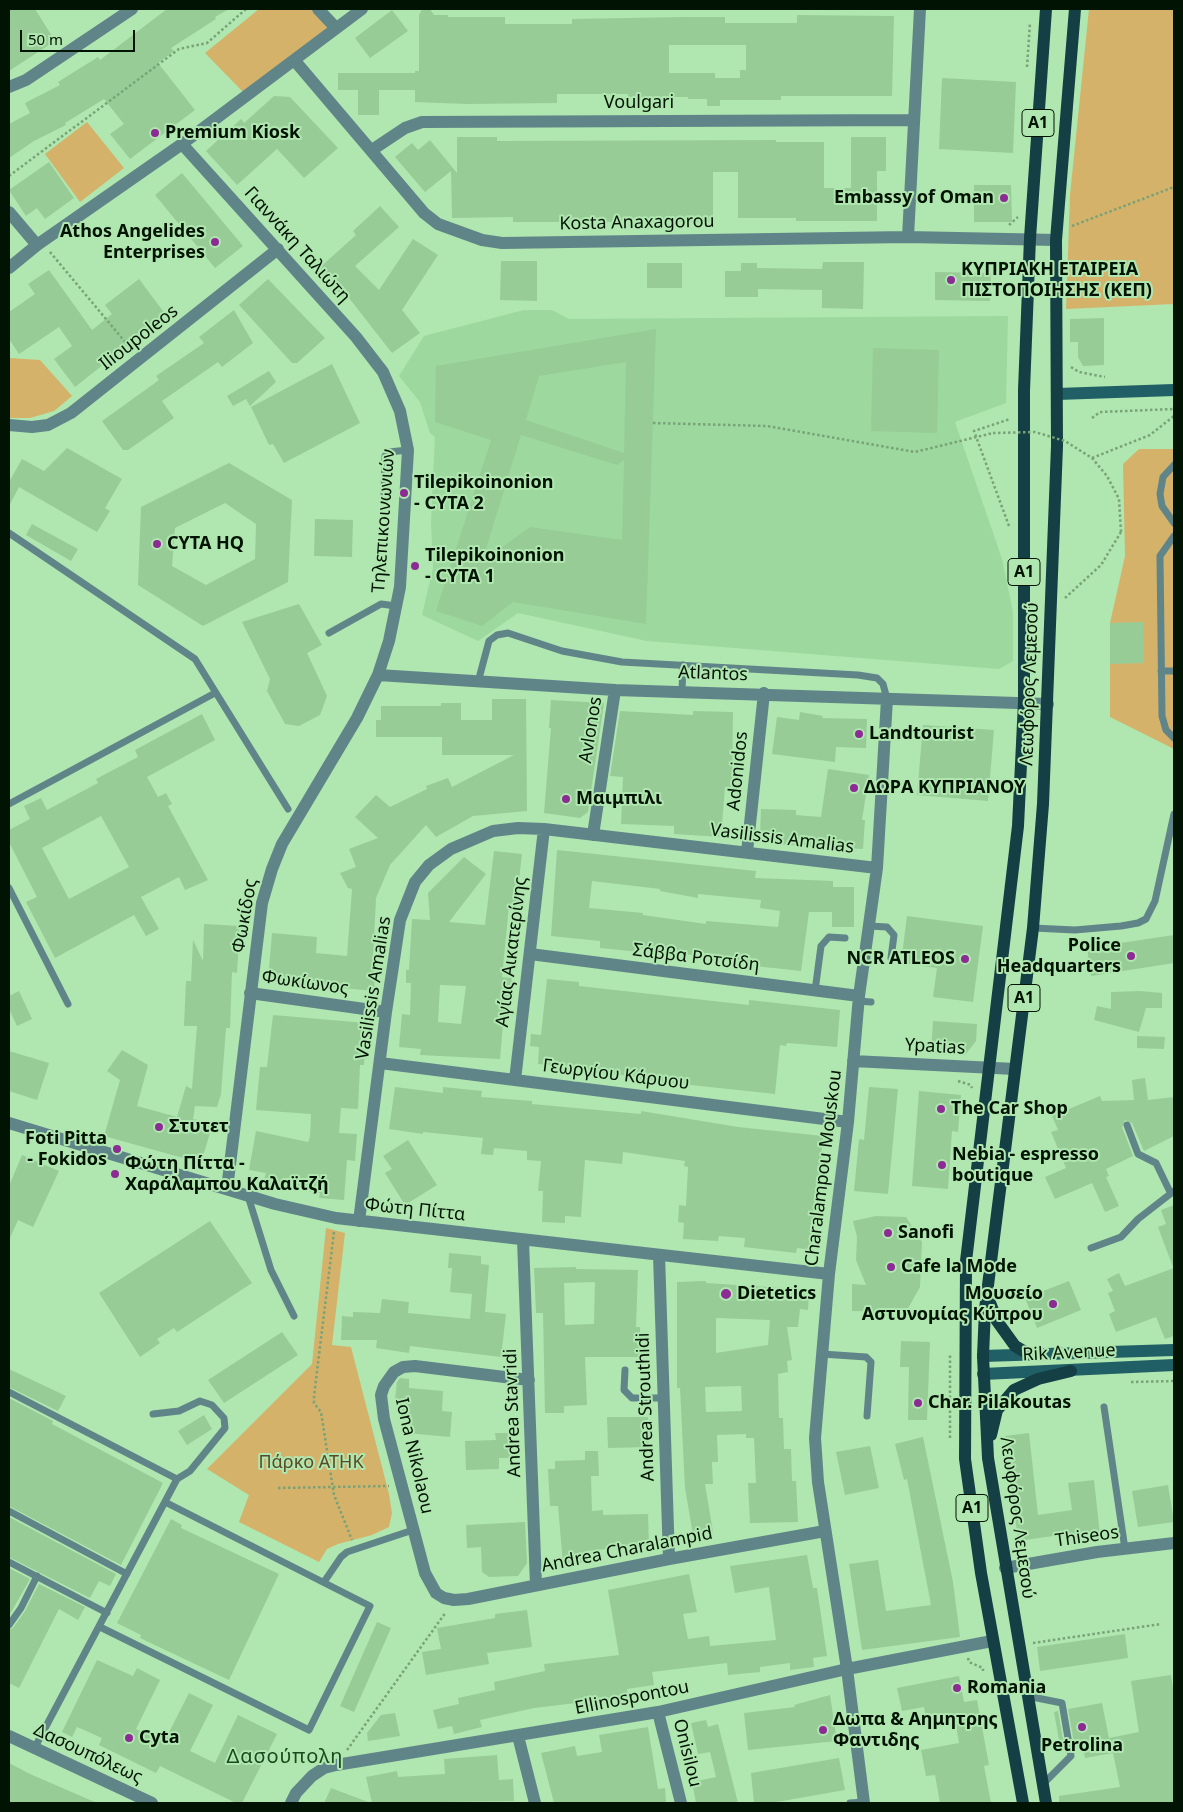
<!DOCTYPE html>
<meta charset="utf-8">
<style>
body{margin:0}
#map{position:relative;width:1183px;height:1812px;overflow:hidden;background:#b0e6af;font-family:"Noto Sans",sans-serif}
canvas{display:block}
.frame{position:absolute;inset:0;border:10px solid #011302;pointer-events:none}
.scale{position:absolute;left:20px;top:30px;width:115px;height:22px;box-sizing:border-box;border:2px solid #011302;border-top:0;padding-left:6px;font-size:15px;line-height:18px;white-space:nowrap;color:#011302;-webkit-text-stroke:4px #b0e6af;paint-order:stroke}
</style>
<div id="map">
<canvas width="1183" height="1812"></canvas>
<div class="frame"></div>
<div class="scale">50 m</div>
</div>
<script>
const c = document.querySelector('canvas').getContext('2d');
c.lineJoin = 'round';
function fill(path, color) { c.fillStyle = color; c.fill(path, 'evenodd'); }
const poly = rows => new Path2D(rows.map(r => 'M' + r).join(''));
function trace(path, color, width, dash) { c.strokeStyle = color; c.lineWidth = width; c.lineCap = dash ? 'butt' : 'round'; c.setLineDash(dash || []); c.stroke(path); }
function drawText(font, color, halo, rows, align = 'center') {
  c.font = font + ' "Noto Sans",sans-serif'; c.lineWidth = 4; c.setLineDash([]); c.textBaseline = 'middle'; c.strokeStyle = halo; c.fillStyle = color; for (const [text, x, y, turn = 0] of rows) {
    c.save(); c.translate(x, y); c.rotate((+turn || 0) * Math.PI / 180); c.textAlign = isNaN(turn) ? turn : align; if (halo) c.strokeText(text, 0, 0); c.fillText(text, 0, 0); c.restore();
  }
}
const built = poly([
 [524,310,552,310,569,319,1008,316,1006,403,955,422,1002,559,1013,612,1013,661,999,669,647,641,518,613,478,641,422,615,433,568,431,522,435,437,430,433,420,402,399,376,424,336]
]);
const green = poly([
 [259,9,312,9,329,27,244,93,205,53],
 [1089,9,1174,9,1174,304,1066,309,1070,195],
 [87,122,124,168,80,202,45,154],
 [10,358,40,360,72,396,54,411,30,418,9,418],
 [1139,449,1174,449,1174,749,1110,717,1110,623,1125,556,1123,464],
 [326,1228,345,1233,332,1345,351,1347,389,1494,392,1513,389,1527,372,1535,338,1544,327,1549,319,1562,239,1522,249,1495,207,1469,312,1364]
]);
const building = poly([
 [9,9,35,9,55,41,9,71],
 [167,9,229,9,215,17,216,19,171,48,174,51,158,63,195,110,130,159,110,134,124,124,104,99,65,123,66,125,34,141,9,158,9,124,30,113,25,103,60,85,58,82,98,57,100,60],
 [422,9,430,9,434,15,448,15,448,17,505,17,505,24,572,24,572,19,683,17,725,17,725,23,797,23,797,15,894,16,892,96,781,96,781,100,720,100,720,106,707,106,707,99,688,99,688,97,628,97,628,94,557,94,557,103,467,104,415,102,415,90,379,90,379,115,358,115,358,90,338,90,338,73,415,73,415,71,419,71,419,15],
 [669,45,746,45,746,70,740,70,740,78,715,78,715,73,669,73],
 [392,10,408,31,370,58,355,38],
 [942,78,1016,82,1013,153,939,149],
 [274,96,290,97,338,148,304,178,277,149,237,185,206,151,241,119,244,123],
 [457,137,497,137,497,141,776,140,776,142,824,142,824,188,851,188,851,137,886,137,886,171,877,171,877,221,796,221,796,218,738,218,738,172,713,172,713,222,513,222,513,217,452,218,451,171,425,192,395,157,412,143,418,150,430,140,457,173],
 [49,162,74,198,45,219,37,208,26,216,9,190],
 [182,173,243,246,215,268,155,195],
 [974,185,1011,185,1012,222,974,222],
 [380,206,399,227,355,266,379,290,413,239,438,255,402,310,420,333,392,353,349,298,346,300,317,270,356,235,353,231],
 [501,261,537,261,537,301,500,300],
 [823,262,864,262,863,309,822,308,822,290,758,289,758,297,725,297,725,271,741,271,741,263,757,263,757,268,822,269],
 [647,263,682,263,682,288,647,288],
 [49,270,92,330,112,314,105,305,139,279,166,315,75,387,54,359,72,346,59,327,19,354,9,339,9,312,35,294,28,284],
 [935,272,991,273,990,301,935,300],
 [268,279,325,338,297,363,292,363,239,305],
 [234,310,253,343,222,367,218,362,162,401,174,418,128,450,123,450,102,421,159,380,156,376,204,343,199,337],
 [1104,318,1104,365,1083,366,1078,357,1078,342,1070,342,1070,319],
 [656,329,646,624,513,602,482,626,436,611,491,440,435,422,436,366],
 [626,362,624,453,526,420,539,376],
 [521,435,617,465,624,460,622,540,530,527,482,562],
 [873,348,939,350,937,433,871,431],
 [332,364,360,423,284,463,273,444,269,445,251,407],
 [269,371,276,382,250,406,246,399,233,406,227,396],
 [67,448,122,479,105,508,110,511,97,532,19,487,9,506,9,482,22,459,44,471],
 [229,463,292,500,288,582,203,626,138,585,141,507],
 [225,503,256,524,255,559,206,585,172,566,175,528],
 [315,519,353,520,352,557,314,556],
 [32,524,78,549,71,561,26,535],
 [299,604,322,645,307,653,327,696,320,715,299,726,285,724,267,691,270,679,242,622],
 [1143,622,1144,663,1110,664,1110,623],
 [492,699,526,699,527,811,473,816,436,837,426,825,390,865,376,898,373,958,376,959,374,991,268,981,272,933,317,937,316,953,347,956,352,889,348,888,340,873,356,867,349,849,378,838,355,817,376,795,390,807,427,789,426,786,448,778,452,787,514,755,442,755,442,737,376,737,376,720,381,720,381,706,441,706,441,703,461,703,461,720,492,720],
 [551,700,604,703,588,812,580,818,544,813,551,728,549,728],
 [620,711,693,715,693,711,733,712,732,787,725,787,721,837,674,834,674,826,621,824,623,777,610,776],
 [800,712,823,716,822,718,867,719,866,748,836,747,835,762,772,754,777,717,799,720],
 [202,714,215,740,147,777,158,797,166,793,172,804,168,806,208,880,185,890,179,877,141,897,159,929,146,936,134,915,55,958,26,902,37,897,9,842,9,830,30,819,24,806,41,798,47,810,98,783,96,779,138,757,135,750],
 [101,816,129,867,69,899,42,848],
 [923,725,994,730,988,801,917,795],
 [828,769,869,775,862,820,865,820,863,849,773,844,773,836,760,835,761,809,796,810,796,815,821,817],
 [557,850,756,871,755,878,833,881,833,887,854,887,854,927,832,927,832,912,809,912,801,971,755,966,756,962,715,959,716,954,693,952,692,955,640,948,640,952,600,948,600,941,551,936],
 [592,881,660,889,660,891,698,898,698,894,761,900,760,908,780,911,778,927,706,921,706,924,643,915,643,913,589,908],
 [494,851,522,854,516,907,509,906,502,977,512,978,507,1013,504,1013,500,1059,420,1055,421,1049,399,1047,402,1014,410,1015,411,983,406,983,406,970,409,970,412,919,430,920,428,893,464,857,486,874,449,922,485,925],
 [440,985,466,986,461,1024,438,1022],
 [907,916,983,926,973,1002,933,997,937,968,901,963],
 [204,924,240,926,237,973,232,972,230,1028,226,1028,221,1094,217,1107,195,1106,193,1119,213,1123,201,1163,104,1136,120,1080,107,1071,122,1050,148,1065,137,1106,177,1117,186,1086,192,1089,197,1026,184,1026,186,981,191,981,193,940,203,961],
 [1174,935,1174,963,1091,976,1087,948],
 [547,979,579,982,579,986,749,1005,749,1000,840,1010,837,1047,787,1043,786,1046,780,1045,775,1094,635,1079,635,1076,586,1072,586,1068,538,1064,539,1047,530,1046,531,1034,541,1035],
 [19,991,32,1019,17,1026,9,1009,9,996],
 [1140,991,1162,993,1162,1008,1146,1008,1139,1032,1094,1020,1097,1006,1111,1009,1111,992],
 [273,1015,366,1023,364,1065,360,1065,358,1109,341,1108,339,1133,357,1134,355,1161,347,1160,344,1200,319,1198,320,1193,290,1188,291,1184,264,1179,266,1173,249,1170,256,1131,308,1142,310,1137,311,1114,256,1110,260,1067,267,1067],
 [933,1021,977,1024,976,1041,965,1055,931,1053],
 [1137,1036,1165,1037,1164,1049,1137,1048],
 [9,1051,49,1063,37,1100,9,1091],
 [1145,1078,1148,1100,1174,1097,1174,1136,1144,1151,1132,1123,1125,1120,1122,1127,1133,1156,1106,1169,1109,1176,1106,1177,1119,1206,1105,1212,1092,1183,1055,1199,1045,1177,1066,1168,1051,1132,1058,1130,1052,1116,1100,1096,1102,1101,1134,1100,1132,1080],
 [395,1087,443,1093,443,1087,482,1091,481,1097,532,1101,532,1104,641,1114,641,1111,738,1127,823,1136,812,1250,797,1248,796,1253,744,1247,745,1238,719,1236,718,1241,683,1239,684,1223,678,1222,679,1205,686,1206,688,1167,684,1166,685,1161,623,1152,622,1164,585,1160,581,1217,565,1216,565,1223,542,1222,543,1191,538,1191,541,1161,527,1160,527,1151,494,1148,493,1155,481,1154,483,1138,423,1132,423,1134,389,1129],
 [869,1087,898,1089,888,1194,854,1191,859,1139,864,1140],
 [919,1091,961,1095,958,1132,952,1131,948,1189,912,1186],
 [408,1140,437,1185,405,1205,385,1173,392,1169,383,1156],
 [22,1155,59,1171,33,1227,18,1220,9,1240,9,1186],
 [1174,1205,1174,1267,1173,1267,1158,1227,1166,1224,1161,1210],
 [876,1216,906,1217,922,1242,920,1287,906,1312,852,1311,852,1284,866,1285,856,1260,857,1237,853,1221],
 [210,1221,252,1283,177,1332,174,1328,157,1339,160,1343,140,1357,99,1293],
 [449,1253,481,1256,481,1264,489,1265,485,1312,506,1314,501,1357,410,1346,409,1353,376,1348,377,1340,341,1340,342,1316,353,1317,353,1312,380,1313,382,1299,409,1302,408,1313,470,1319,472,1294,450,1292,452,1268,448,1268],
 [576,1267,576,1269,638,1270,636,1327,640,1327,640,1357,585,1357,587,1405,564,1406,564,1413,545,1413,543,1313,536,1313,534,1268],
 [595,1282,594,1324,565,1325,564,1283],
 [1174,1268,1174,1336,1165,1339,1156,1317,1116,1332,1109,1314,1115,1311,1108,1293,1113,1291,1107,1279,1119,1273,1125,1286],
 [706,1281,706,1283,799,1289,799,1294,809,1295,808,1310,800,1309,798,1327,787,1327,792,1360,787,1361,788,1372,778,1374,779,1418,783,1418,784,1449,791,1449,792,1481,796,1481,798,1522,750,1523,748,1483,756,1483,754,1438,746,1438,746,1434,717,1435,718,1462,712,1462,713,1484,705,1484,713,1532,693,1535,685,1488,680,1388,677,1388,677,1282],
 [716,1318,770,1320,768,1345,716,1353],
 [741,1386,742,1411,706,1412,705,1387],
 [1069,1281,1081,1310,1037,1328,1025,1298],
 [282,1332,298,1355,224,1403,208,1380],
 [901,1341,930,1342,927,1420,908,1420,909,1367,900,1367],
 [9,1369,66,1396,58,1411,9,1387],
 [400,1378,409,1379,409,1388,443,1391,442,1411,452,1412,450,1437,406,1433,408,1418,401,1417,403,1401,395,1400,397,1382],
 [9,1398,53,1421,52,1424,163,1483,121,1565,9,1506],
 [204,1415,212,1429,187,1445,178,1431],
 [607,1417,648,1417,649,1447,608,1448],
 [495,1433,511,1433,512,1458,499,1458,499,1469,466,1470,465,1441,496,1440],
 [1029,1433,1038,1515,1072,1510,1068,1483,1094,1480,1100,1535,1075,1538,1074,1533,1018,1541,1005,1436],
 [923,1437,953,1582,960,1637,862,1650,849,1564,878,1560,886,1611,931,1605,907,1479,904,1480,895,1444],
 [870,1446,879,1488,845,1495,836,1452],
 [585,1451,598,1451,599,1476,591,1476,592,1511,603,1510,603,1515,648,1514,649,1546,606,1546,606,1549,586,1551,587,1562,563,1564,558,1506,550,1506,548,1469,555,1469,555,1461,585,1460],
 [1168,1485,1174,1522,1138,1527,1132,1491],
 [9,1517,116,1574,110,1586,99,1581,90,1598,9,1557],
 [171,1519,182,1525,181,1528,279,1574,229,1680,140,1638,141,1635,117,1623],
 [525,1522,527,1563,518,1576,489,1577,482,1572,481,1547,467,1548,466,1525],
 [807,1555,813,1588,817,1588,827,1656,813,1658,814,1667,790,1670,790,1663,760,1667,760,1672,728,1675,727,1663,652,1672,654,1685,627,1689,628,1697,534,1708,480,1720,482,1727,454,1734,452,1726,438,1729,433,1710,459,1704,458,1698,495,1690,494,1682,545,1671,544,1664,619,1655,608,1590,689,1574,697,1612,683,1614,688,1639,709,1636,710,1646,776,1640,769,1587,735,1593,730,1566],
 [9,1568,30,1579,9,1616],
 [39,1584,85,1607,78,1620,59,1609,19,1688,9,1683,9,1630,13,1628,25,1611],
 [527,1610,532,1647,487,1653,489,1664,426,1675,422,1652,441,1649,437,1628,495,1618,495,1614],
 [377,1622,391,1628,354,1712,340,1706],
 [1125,1634,1128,1658,1040,1671,1037,1647],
 [97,1660,133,1676,137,1668,160,1680,136,1729,164,1742,189,1693,213,1705,190,1751,215,1763,238,1715,277,1734,242,1803,236,1803,160,1766,156,1773,99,1745,102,1738,77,1727,72,1737,62,1732],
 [1171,1675,1174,1695,1174,1803,1059,1803,1059,1796,1120,1787,1113,1753,1085,1758,1081,1742,1074,1743,1068,1709,1102,1703,1109,1738,1139,1732,1131,1681],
 [959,1676,964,1702,977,1700,989,1765,984,1766,991,1803,940,1803,935,1775,926,1776,921,1750,959,1743,954,1714,926,1719,924,1707,902,1711,897,1688],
 [830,1695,837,1741,748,1750,744,1713,795,1707,794,1705],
 [1058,1711,1064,1745,1060,1746,1054,1712],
 [395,1713,400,1736,368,1741,367,1733,381,1715],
 [706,1720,708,1727,718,1724,738,1803,696,1803,692,1782,716,1777,710,1752,698,1754,691,1723],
 [648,1727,658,1789,665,1788,666,1803,554,1803,541,1753,575,1746,577,1756,602,1752,599,1735],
 [497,1755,499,1780,513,1779,514,1801,372,1803,366,1777,397,1771,398,1777,445,1774,444,1759],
 [839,1758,845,1790,771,1803,754,1803,751,1773],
 [9,1763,30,1774,97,1803,9,1803],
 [331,1788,368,1802,368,1803,324,1803]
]);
const path = poly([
 [1027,67,1030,23],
 [9,176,179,49,207,43,246,9],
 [1009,225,1018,217],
 [1072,226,1174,187],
 [50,252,131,349],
 [1071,367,1079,372,1105,377],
 [1092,418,1100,412,1174,409],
 [653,423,767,426,915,452,993,433],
 [1092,458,1150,435,1174,416],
 [1009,526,974,431,1010,419],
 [1065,598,1101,565,1121,532],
 [958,1081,971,1085,972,1088],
 [334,1232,314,1396,314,1403,321,1412,334,1495,352,1540],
 [1131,1382,1174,1381],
 [950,1438,950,1353],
 [278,1488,389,1486],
 [1033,1643,1161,1624],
 [968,1658,969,1662,983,1668,983,1671],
 [347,1750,446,1612]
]);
const service = poly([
 [1174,465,1163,477,1160,494,1162,506,1174,523],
 [384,494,385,456,389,452,408,450],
 [9,533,195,659,288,809],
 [1174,536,1160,556,1162,716,1166,730,1174,738],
 [329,633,381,604,396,606],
 [1161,671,1174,671],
 [478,682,489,641,497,635,508,633,562,651,622,662,858,675,877,678,883,684,887,699],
 [682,691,683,665],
 [9,804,215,693],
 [9,888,68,1004],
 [869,926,887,927,894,935,891,958],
 [1033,928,1075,930,1121,926,1138,923,1146,919,1155,901,1174,814],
 [815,991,821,946,829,937,845,938],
 [858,1001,871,1002],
 [1127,1125,1138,1154,1156,1163,1170,1192],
 [248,1196,271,1270,294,1316],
 [1091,1248,1121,1237,1138,1219,1174,1191],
 [822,1354,866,1357,871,1362,867,1416],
 [625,1370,624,1390,632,1398,664,1398],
 [9,1392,177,1479,34,1749],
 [1104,1407,1125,1549],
 [153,1414,179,1411,200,1401,212,1405,224,1418,225,1428,190,1471,177,1479],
 [9,1511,127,1574],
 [9,1562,107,1613],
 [324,1582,341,1557,347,1552,413,1530],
 [9,1625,21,1608,37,1576],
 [100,1627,309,1730,370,1606,165,1502],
 [1027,1696,1062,1703,1071,1756,1042,1785],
 [850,1803,864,1802]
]);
const minor = poly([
 [318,9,336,28],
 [295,61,424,213,438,224,482,240,502,243,908,237,1056,240],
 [9,87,26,80,132,9],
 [182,144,356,337,383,372,400,411,408,450,400,587,389,641,378,675,357,718,282,844,272,869,262,903,227,1189],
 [372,150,405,128,422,122,914,120],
 [9,212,37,245],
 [908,237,920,9],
 [9,425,32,427,48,425,71,413,278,249],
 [378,675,615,690,1048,704],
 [593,835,615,690],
 [747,852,764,693],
 [530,954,859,996],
 [250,993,386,1012],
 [853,1061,1015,1069],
 [380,1063,848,1122],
 [515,1080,544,829],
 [9,1123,275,1204,336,1218,829,1274],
 [359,1221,386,1012,400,920,415,882,429,865,451,849,493,831,518,828,544,829,877,868],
 [523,1240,536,1585],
 [659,1255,669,1559],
 [529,1380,415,1366,403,1367,394,1372,384,1386,381,1395,384,1419,425,1573,436,1593,444,1598,454,1600,468,1599,669,1559,825,1531],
 [1005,1568,1097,1552,1174,1543],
 [658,1712,681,1803],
 [9,1736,152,1803],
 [518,1736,535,1803],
 [291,1803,296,1793,312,1776,324,1768,336,1765,658,1712,847,1669,992,1641],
 [864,1803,847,1669,818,1482,815,1438,829,1274,848,1122,859,996,877,868,887,699]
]);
const tertiary = poly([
 [9,268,37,245,182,144,362,9]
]);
const secondary = poly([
 [1057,394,1174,390],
 [983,1356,1174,1350],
 [983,1374,1174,1365]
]);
const primary = poly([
 [989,1300,997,1321,1015,1346,1025,1352,1040,1355],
 [991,1435,997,1410,1014,1390,1038,1379,1071,1371],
 [1023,1803,981,1573,965,1459,966,1261,1018,826,1024,702,1024,390,1030,238,1046,9],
 [1046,1803,988,1458,983,1356,985,1309,1033,928,1043,804,1057,446,1056,240,1075,9]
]);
const pathBridge = poly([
 [993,433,1035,432,1065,441,1092,458,1107,476,1119,499,1121,532]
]);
const markers = [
 [155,133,5,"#8c2b94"],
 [1004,198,5,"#8c2b94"],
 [215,242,5,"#8c2b94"],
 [951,280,5,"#8c2b94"],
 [404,493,5,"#8c2b94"],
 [157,544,5,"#8c2b94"],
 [415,566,5,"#8c2b94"],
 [859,734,5,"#8c2b94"],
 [854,788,5,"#8c2b94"],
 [566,799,5,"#8c2b94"],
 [1131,956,5,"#8c2b94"],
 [965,959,5,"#8c2b94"],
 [941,1109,5,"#8c2b94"],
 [159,1127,5,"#8c2b94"],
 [117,1149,5,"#8c2b94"],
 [942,1165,5,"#8c2b94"],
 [115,1174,5,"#8c2b94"],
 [888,1233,5,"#8c2b94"],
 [891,1267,5,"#8c2b94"],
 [726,1294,6,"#8c2b94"],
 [1053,1304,5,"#8c2b94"],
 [918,1403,5,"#8c2b94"],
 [957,1688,5,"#8c2b94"],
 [1082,1727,5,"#8c2b94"],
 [823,1730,5,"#8c2b94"],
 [129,1738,5,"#8c2b94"]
];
const shields = [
 [1038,123,32],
 [1024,572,32],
 [1024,998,32],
 [972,1508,32]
];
const shieldNames = [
 ["A1",1038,123],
 ["A1",1024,572],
 ["A1",1024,998],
 ["A1",972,1508]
];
const streetNames = [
 ["Voulgari",639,103],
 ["Kosta Anaxagorou",637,223,-1],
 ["Γιαννάκη Ταλιώτη",297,245,48],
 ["Ilioupoleos",139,338,-38],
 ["Τηλεπικοινωνιών",384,521,-86],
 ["Atlantos",713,674,2],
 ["Λεωφόρος Λεμεσού",1030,684,-88],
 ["Avlonos",591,730,-81],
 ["Adonidos",738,771,-84],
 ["Vasilissis Amalias",782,839,7],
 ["Φωκίδος",245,916,-80],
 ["Αγίας Αικατερίνης",512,952,-83],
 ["Σάββα Ροτσίδη",696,958,7],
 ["Φωκίωνος",305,983,8],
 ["Vasilissis Amalias",374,988,-81],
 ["Ypatias",935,1047,3],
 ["Γεωργίου Κάρυου",616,1075,7],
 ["Charalampou Mouskou",824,1168,-83],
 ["Φώτη Πίττα",415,1210,6],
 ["Rik Avenue",1069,1353,-3],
 ["Andrea Strouthidi",646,1407,-92],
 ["Andrea Stavridi",513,1413,-92],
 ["Iona Nikolaou",414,1456,77],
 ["Λεωφόρος Λεμεσού",1017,1518,82],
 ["Thiseos",1087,1537,-8],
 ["Andrea Charalampid",627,1550,-11],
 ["Ellinospontou",632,1698,-11],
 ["Onisilou",687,1753,76],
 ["Δασουπόλεως",88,1754,25]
];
const poiNames = [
 ["Premium Kiosk",165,133],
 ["Embassy of Oman",994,198,"right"],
 ["Athos Angelides",205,232,"right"],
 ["Enterprises",205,253,"right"],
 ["ΚΥΠΡΙΑΚΗ ΕΤΑΙΡΕΙΑ",961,270],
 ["ΠΙΣΤΟΠΟΙΗΣΗΣ (ΚΕΠ)",961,291],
 ["Tilepikoinonion",414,483],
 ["- CYTA 2",414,504],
 ["CYTA HQ",167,544],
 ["Tilepikoinonion",425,556],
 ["- CYTA 1",425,577],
 ["Landtourist",869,734],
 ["ΔΩΡΑ ΚΥΠΡΙΑΝΟΥ",864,788],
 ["Μαιμπιλι",576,799],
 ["Police",1121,946,"right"],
 ["Headquarters",1121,967,"right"],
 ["NCR ATLEOS",955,959,"right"],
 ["The Car Shop",951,1109],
 ["Στυτετ",169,1127],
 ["Foti Pitta",107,1139,"right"],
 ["- Fokidos",107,1160,"right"],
 ["Nebia - espresso",952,1155],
 ["boutique",952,1176],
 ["Φώτη Πίττα -",125,1164],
 ["Χαράλαμπου Καλαϊτζή",125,1185],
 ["Sanofi",898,1233],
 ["Cafe la Mode",901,1267],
 ["Dietetics",737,1294],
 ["Μουσείο",1043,1294,"right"],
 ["Αστυνομίας Κύπρου",1043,1315,"right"],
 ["Char. Pilakoutas",928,1403],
 ["Romania",967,1688],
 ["Δωπα & Αημητρης",833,1720],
 ["Φαντιδης",833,1741],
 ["Cyta",139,1738],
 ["Petrolina",1082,1746,"center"]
];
const parkNames = [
 ["Πάρκο ΑΤΗΚ",311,1463]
];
const quarterNames = [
 ["Δασούπολη",285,1757]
];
fill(built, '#9dd89e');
fill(green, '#d5b26a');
fill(building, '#97cc97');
trace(path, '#78a277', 2.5, [2.5, 2.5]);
trace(service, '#608589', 7);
trace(minor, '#608589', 12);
trace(tertiary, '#608589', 12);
trace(secondary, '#205f65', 12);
trace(primary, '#143f44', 12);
trace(pathBridge, '#78a277', 2.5, [2.5, 2.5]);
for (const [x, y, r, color] of markers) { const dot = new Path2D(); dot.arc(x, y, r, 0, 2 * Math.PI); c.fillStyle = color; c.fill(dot); trace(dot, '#b0e6af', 2); }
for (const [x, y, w] of shields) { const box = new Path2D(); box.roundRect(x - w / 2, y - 13.5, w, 27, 4); c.fillStyle = '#b0e6af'; c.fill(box); trace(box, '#011302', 1); }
drawText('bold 16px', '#011302', null, shieldNames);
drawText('18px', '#011302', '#b0e6af', streetNames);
drawText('bold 18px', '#011302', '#b0e6af', poiNames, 'left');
drawText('18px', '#5b4925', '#b0e6af', parkNames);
c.letterSpacing = '1px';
drawText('20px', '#184a1b', '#b0e6af', quarterNames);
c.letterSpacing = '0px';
</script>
